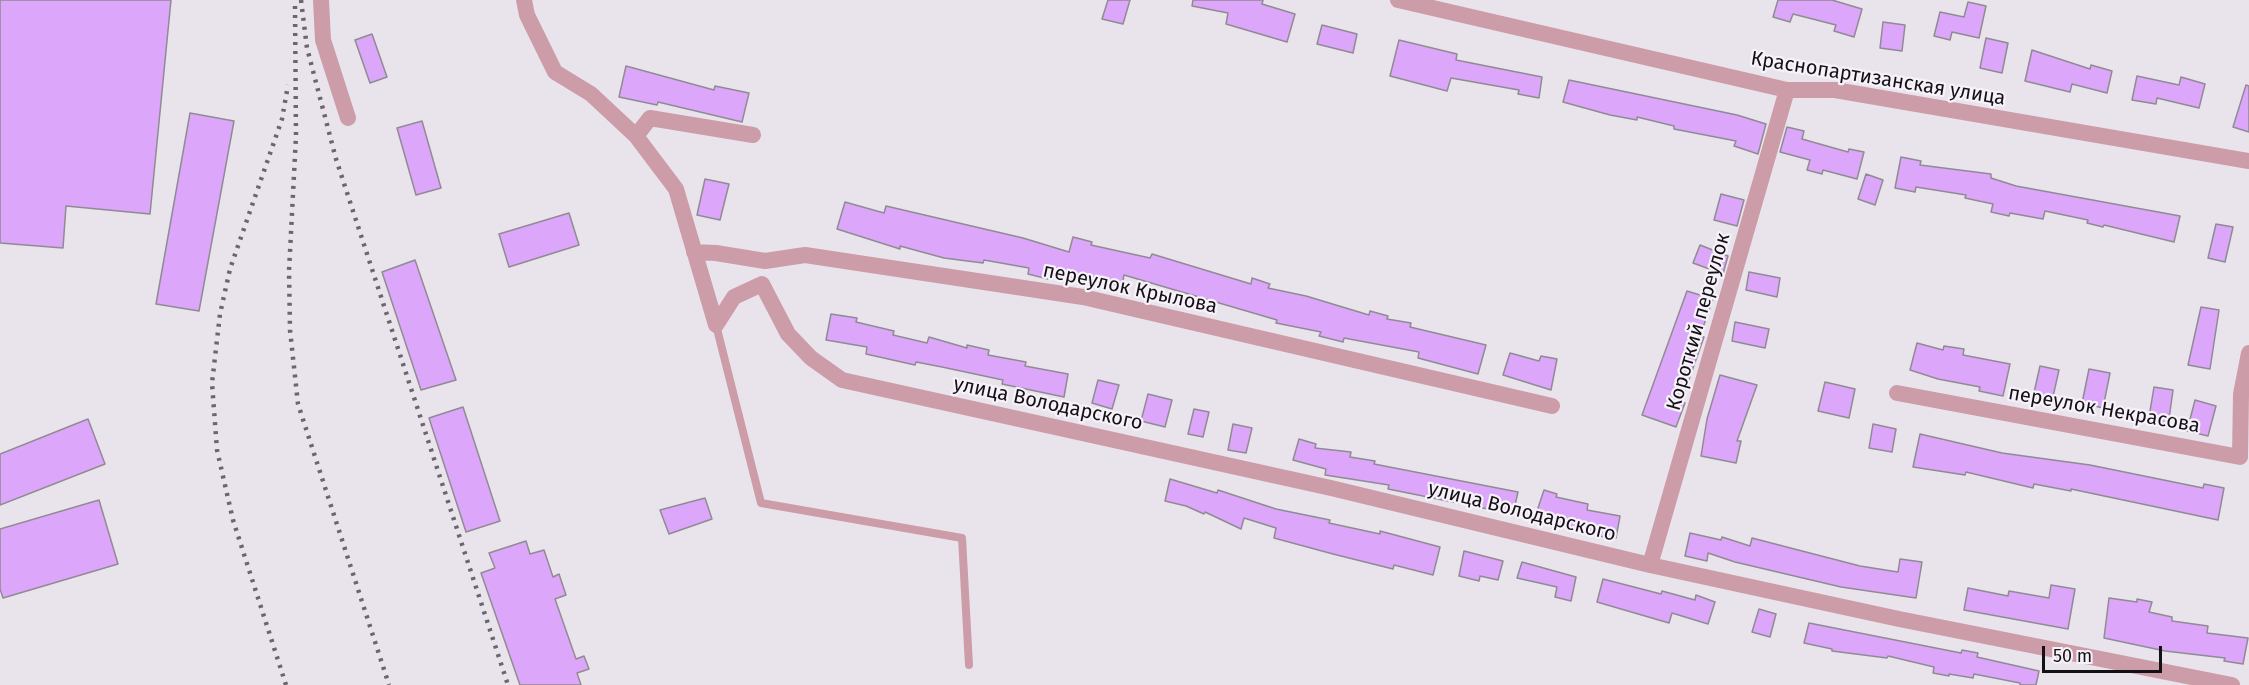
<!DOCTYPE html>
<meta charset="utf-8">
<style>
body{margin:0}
#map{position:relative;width:2249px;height:685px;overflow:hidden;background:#e9e4ec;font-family:"Fira Sans",sans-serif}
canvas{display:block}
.scale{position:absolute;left:2042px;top:646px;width:120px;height:27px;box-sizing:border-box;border:3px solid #131114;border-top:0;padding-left:8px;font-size:18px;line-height:21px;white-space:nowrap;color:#131114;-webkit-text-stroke:4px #f7f1fa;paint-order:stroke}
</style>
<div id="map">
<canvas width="2249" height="685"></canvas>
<div class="scale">50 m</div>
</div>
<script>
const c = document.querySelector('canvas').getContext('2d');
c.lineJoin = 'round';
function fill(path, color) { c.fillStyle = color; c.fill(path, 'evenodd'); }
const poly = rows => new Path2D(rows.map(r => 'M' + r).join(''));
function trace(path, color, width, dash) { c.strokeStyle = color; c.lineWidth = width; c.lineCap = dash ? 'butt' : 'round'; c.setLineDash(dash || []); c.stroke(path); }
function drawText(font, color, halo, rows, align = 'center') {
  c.font = font + ' "Fira Sans",sans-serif'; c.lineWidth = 4.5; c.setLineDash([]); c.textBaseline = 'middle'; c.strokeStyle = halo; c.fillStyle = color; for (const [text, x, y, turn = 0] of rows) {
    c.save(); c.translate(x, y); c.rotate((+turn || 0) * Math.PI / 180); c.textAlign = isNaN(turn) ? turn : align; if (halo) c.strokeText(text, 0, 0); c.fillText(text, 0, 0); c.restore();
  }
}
const building = poly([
 [0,0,171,0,150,214,66,206,63,248,0,243,0,0],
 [1108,0,1130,0,1123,24,1102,19,1108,0],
 [1193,0,1263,0,1262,4,1295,14,1287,42,1226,24,1228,13,1192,6,1193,0],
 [1778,0,1832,0,1862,9,1854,37,1834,31,1836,25,1793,14,1790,22,1773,17,1778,0],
 [1968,2,1986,6,1979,38,1952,32,1950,40,1934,36,1940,12,1964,17,1968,2],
 [1883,22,1905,25,1902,51,1880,48,1883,22],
 [1322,25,1357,34,1353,53,1317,44,1322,25],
 [372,34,387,77,370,83,355,40,372,34],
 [1986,38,2008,43,2002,73,1980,68,1986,38],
 [1399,40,1457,54,1456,60,1542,77,1539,98,1518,94,1519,90,1451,78,1447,91,1390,76,1399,40],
 [2032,50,2090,69,2091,65,2112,71,2107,93,2072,84,2070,92,2025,81,2032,50],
 [626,66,714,90,715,86,749,93,742,122,658,102,657,105,619,97,626,66],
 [2137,76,2179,85,2181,77,2205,84,2199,108,2157,98,2156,104,2132,100,2137,76],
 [1569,80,1737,115,1766,124,1758,154,1734,146,1736,141,1674,129,1674,126,1637,117,1637,120,1610,115,1563,102,1569,80],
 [2246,85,2249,86,2249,132,2233,127,2246,85],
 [190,113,234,121,199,311,156,304,190,113],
 [422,121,441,188,416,195,397,128,422,121],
 [1787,127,1804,131,1802,139,1848,152,1849,149,1864,152,1857,179,1823,170,1822,174,1807,170,1810,160,1780,152,1787,127],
 [1901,157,1921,161,1920,165,1991,174,1991,178,2016,186,2180,216,2174,242,2104,225,2103,227,2087,223,2088,220,2045,211,2043,219,2010,213,2009,216,1991,212,1993,204,1965,198,1966,195,1916,187,1915,192,1895,188,1901,157],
 [1866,174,1883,180,1875,205,1858,199,1866,174],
 [705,179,729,184,720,220,697,215,705,179],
 [1721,194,1744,200,1737,226,1714,220,1721,194],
 [845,202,884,213,886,206,1023,238,1069,252,1073,237,1092,242,1091,245,1150,258,1152,254,1251,284,1252,278,1270,284,1268,288,1306,296,1369,315,1370,311,1388,316,1387,319,1411,323,1410,327,1486,345,1478,374,1418,358,1419,352,1344,338,1343,342,1319,336,1321,332,1276,323,1277,320,1124,275,1122,286,1083,278,1082,281,1050,273,1048,279,1028,274,1029,268,984,260,983,263,944,258,900,246,900,249,837,229,845,202],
 [569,213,579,245,509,267,499,234,569,213],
 [2216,224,2233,227,2225,262,2208,258,2216,224],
 [1700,245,1728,256,1723,274,1693,263,1700,245],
 [415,260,456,380,421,390,382,272,415,260],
 [1749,272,1780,278,1777,297,1746,290,1749,272],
 [1687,291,1713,299,1700,336,1704,337,1681,402,1685,403,1676,427,1642,415,1687,291],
 [2201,307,2219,310,2210,369,2188,365,2201,307],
 [831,314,857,318,856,322,894,331,893,335,927,343,929,337,967,348,967,345,989,350,988,355,1026,362,1025,366,1068,374,1064,397,1002,384,1003,380,942,367,916,362,915,365,866,354,867,347,826,340,831,314],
 [1735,322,1769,329,1765,348,1732,341,1735,322],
 [1917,343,1943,350,1944,346,1964,349,1963,355,2010,364,2003,396,1979,391,1980,387,1938,379,1910,370,1917,343],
 [1510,353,1539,361,1541,356,1557,359,1551,390,1503,375,1510,353],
 [2040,366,2059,370,2052,401,2033,397,2040,366],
 [2089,369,2110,373,2103,408,2082,403,2089,369],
 [1720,375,1757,385,1737,441,1741,441,1736,463,1701,456,1707,419,1720,375],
 [1098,380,1119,385,1112,409,1092,403,1098,380],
 [1825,382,1855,389,1849,418,1818,411,1825,382],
 [2154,387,2173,390,2168,426,2148,423,2154,387],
 [1148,394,1172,400,1165,427,1141,421,1148,394],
 [2195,400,2216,406,2208,436,2187,431,2195,400],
 [463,407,500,521,466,532,429,418,463,407],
 [1194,409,1209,412,1203,437,1188,434,1194,409],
 [88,419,105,464,0,505,0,454,88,419],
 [1233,424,1252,428,1246,453,1228,450,1233,424],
 [1873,424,1896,429,1892,452,1869,448,1873,424],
 [1920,434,2002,453,2090,465,2203,488,2204,484,2224,488,2218,520,2071,489,2071,491,2034,484,2033,488,1966,472,1965,475,1913,467,1920,434],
 [1299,439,1316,444,1315,448,1351,452,1350,457,1375,461,1374,464,1518,492,1513,514,1388,489,1389,485,1325,475,1326,469,1293,460,1299,439],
 [1170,479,1217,493,1218,490,1276,509,1330,520,1329,523,1380,534,1380,531,1440,547,1433,575,1394,565,1393,569,1333,554,1274,538,1276,528,1244,518,1241,529,1205,512,1204,514,1186,506,1165,501,1170,479],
 [1544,490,1557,494,1556,497,1588,504,1587,510,1620,516,1616,538,1597,536,1536,514,1544,490],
 [705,498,712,519,669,534,660,510,705,498],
 [99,500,118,564,3,598,0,589,0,529,99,500],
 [1690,533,1721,540,1722,537,1750,546,1752,538,1860,566,1898,572,1900,559,1922,562,1916,598,1841,587,1735,562,1708,553,1707,561,1685,556,1690,533],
 [526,541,530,554,544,550,553,577,559,574,566,595,555,599,576,659,584,656,589,669,577,673,581,685,520,685,481,573,495,568,489,553,526,541],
 [1464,551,1503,561,1498,580,1480,576,1479,581,1459,576,1464,551],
 [1522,562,1576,577,1571,601,1555,597,1557,587,1517,578,1522,562],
 [1603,579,1661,594,1662,591,1695,600,1696,595,1715,602,1708,624,1672,613,1669,623,1597,602,1603,579],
 [2051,585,2075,589,2068,629,1964,610,1968,588,2008,596,2009,591,2049,598,2051,585],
 [2109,598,2137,602,2137,599,2152,602,2149,612,2172,617,2172,621,2208,626,2207,633,2248,638,2243,664,2224,661,2225,658,2165,651,2104,638,2109,598],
 [1759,609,1776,614,1770,637,1752,632,1759,609],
 [1809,623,1961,653,1962,650,1978,653,1977,657,2039,671,2036,685,2020,685,2020,683,1974,674,1973,678,1949,674,1949,676,1933,673,1934,667,1888,656,1887,658,1832,651,1832,649,1804,643,1809,623]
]);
const service = poly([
 [716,325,761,503,962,538,969,665]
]);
const minor = poly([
 [321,0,323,40,348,118],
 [524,0,527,15,555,72,591,94,636,136,676,189,716,325,734,297,762,284,788,334,811,358,842,380,1331,488,1650,565,1899,619,2232,685],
 [1398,0,1787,90,1835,90,2249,161],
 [636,136,650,118,753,135],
 [694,252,716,253,765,261,805,255,1083,297,1552,406],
 [1897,393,2240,457,2241,394,2249,353],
 [1650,565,1787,90]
]);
const rail = poly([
 [301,0,307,48,336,159,508,685],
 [295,6,296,136,289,271,290,330,298,404,389,685],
 [286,685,233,520,217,450,212,383,220,314,230,269,282,119,288,85]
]);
const streetNames = [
 ["Краснопартизанская улица",1878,79,9],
 ["переулок Крылова",1130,289,12],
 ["Короткий переулок",1699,322,-74],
 ["улица Володарского",1048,404,12],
 ["переулок Некрасова",2104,410,10],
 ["улица Володарского",1522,512,14]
];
fill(building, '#dca6fa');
trace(building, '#908b93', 1.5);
trace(service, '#cc9da8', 8);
trace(minor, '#cc9da8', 16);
trace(rail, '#6a666b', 4.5, [3, 6]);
drawText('20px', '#131114', '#f7f1fa', streetNames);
</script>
